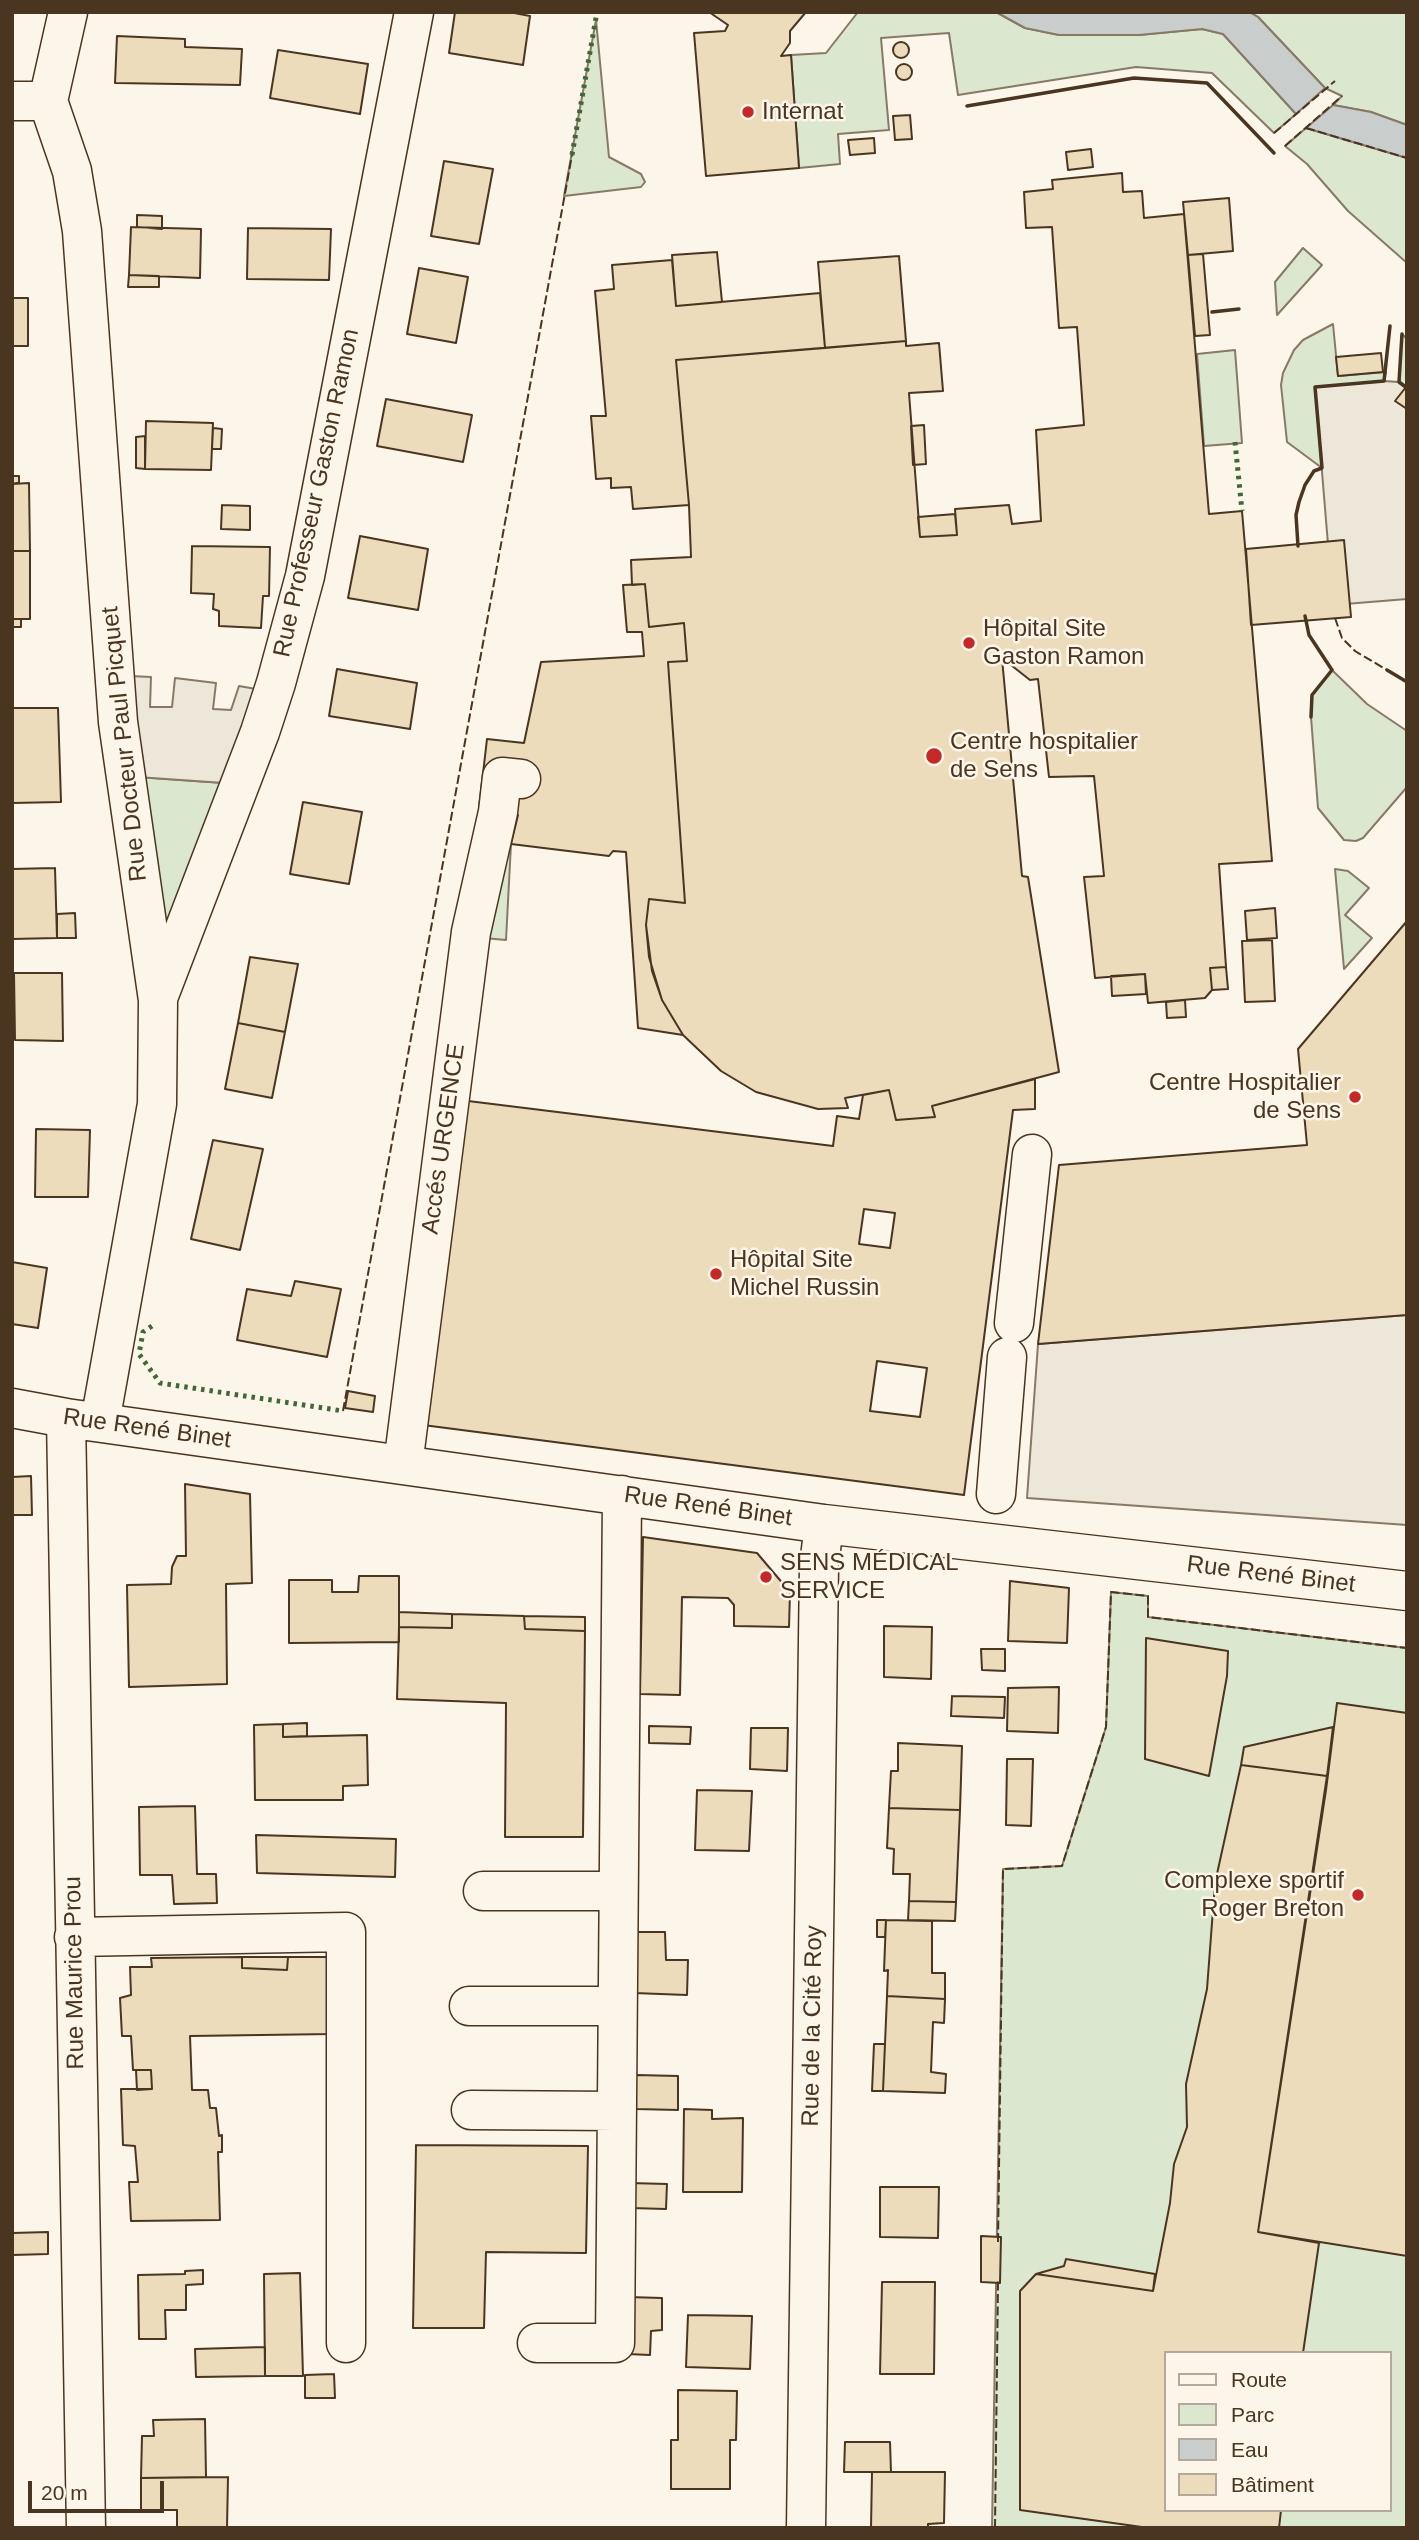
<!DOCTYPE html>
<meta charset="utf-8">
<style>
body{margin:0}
#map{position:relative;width:1419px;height:2540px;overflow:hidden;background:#fbf6e9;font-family:Arial,sans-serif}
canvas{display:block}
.frame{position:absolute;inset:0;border:14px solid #4a3520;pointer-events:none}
.legend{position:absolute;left:1164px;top:2351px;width:228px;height:161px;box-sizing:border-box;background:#fbf6e9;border:2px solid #b4a999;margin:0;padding:9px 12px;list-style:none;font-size:21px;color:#4a3520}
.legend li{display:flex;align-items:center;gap:14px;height:35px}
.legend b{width:35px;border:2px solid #b4a999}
.scale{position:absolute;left:28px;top:2481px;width:136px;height:32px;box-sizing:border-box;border:4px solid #4a3520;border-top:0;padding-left:9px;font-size:21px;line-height:24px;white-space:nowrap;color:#4a3520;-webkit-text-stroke:5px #fbf6e9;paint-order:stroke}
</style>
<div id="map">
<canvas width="1419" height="2540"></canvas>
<div class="frame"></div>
<ul class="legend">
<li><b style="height:9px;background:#fbf6e9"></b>Route</li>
<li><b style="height:19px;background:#dce7d0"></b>Parc</li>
<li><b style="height:19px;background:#c9cecd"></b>Eau</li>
<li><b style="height:19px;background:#ecdcbc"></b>Bâtiment</li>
</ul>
<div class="scale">20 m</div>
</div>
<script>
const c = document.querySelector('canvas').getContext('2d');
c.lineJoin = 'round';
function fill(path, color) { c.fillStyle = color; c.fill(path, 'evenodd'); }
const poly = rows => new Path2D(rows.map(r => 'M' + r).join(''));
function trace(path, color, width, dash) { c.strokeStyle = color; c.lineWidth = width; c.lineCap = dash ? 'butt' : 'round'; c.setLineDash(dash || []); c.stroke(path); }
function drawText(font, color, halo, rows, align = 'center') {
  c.font = font + ' Arial,sans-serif'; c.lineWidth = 5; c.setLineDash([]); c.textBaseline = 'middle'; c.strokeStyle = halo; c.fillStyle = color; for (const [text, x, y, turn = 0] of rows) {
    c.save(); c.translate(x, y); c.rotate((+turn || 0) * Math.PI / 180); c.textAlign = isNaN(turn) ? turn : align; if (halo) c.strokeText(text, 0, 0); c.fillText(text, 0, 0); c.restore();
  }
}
const green = poly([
 [858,12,996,12,1025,28,1059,35,1139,35,1202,29,1223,34,1296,114,1274,133,1212,73,1136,67,958,95,949,33,881,38,889,130,838,134,840,164,799,168,791,55,826,53,858,12],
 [1249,12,1407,12,1407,125,1371,112,1333,105,1342,96,1325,88,1258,17,1249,12],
 [596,20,609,157,641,174,645,182,641,187,564,196,596,20],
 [1306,128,1407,158,1407,263,1348,211,1307,164,1285,146,1306,128],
 [1303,248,1322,265,1277,315,1275,282,1303,248],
 [1333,324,1338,376,1386,372,1384,381,1315,387,1322,468,1287,442,1281,385,1283,373,1294,350,1303,340,1333,324],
 [1402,334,1407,339,1407,388,1399,382,1402,334],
 [1235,350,1242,443,1204,446,1197,354,1235,350],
 [1332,670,1367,704,1407,731,1407,787,1363,838,1356,841,1344,840,1318,808,1311,717,1312,695,1332,670],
 [137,777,224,783,165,932,137,777],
 [511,844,506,940,484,938,511,844],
 [1335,869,1348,871,1369,888,1345,915,1372,938,1344,969,1335,869],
 [1111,1592,1148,1596,1148,1617,1407,1648,1407,2528,992,2528,1003,1869,1062,1866,1106,1727,1111,1592],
 [1165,2353,1389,2353,1389,2510,1165,2510,1165,2353]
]);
const parking = poly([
 [1384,381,1399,382,1407,388,1407,599,1333,605,1315,387,1384,381],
 [130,676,151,677,150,707,172,707,175,678,216,683,213,709,231,710,239,686,256,689,224,783,137,777,130,676],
 [1407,1315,1407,1525,1027,1498,1038,1344,1407,1315]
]);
const water = poly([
 [996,12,1249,12,1258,17,1325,88,1296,114,1223,34,1202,29,1139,35,1059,35,1025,28,996,12],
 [1333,105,1371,112,1407,125,1407,158,1306,128,1333,105]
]);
const building = poly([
 [455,12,509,12,530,16,523,65,449,53,455,12],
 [709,12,806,12,790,31,790,43,781,56,791,55,799,168,706,176,694,33,725,31,728,25,709,12],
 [117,36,185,39,185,47,242,49,240,85,115,83,117,36],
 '893 50a8 8 0 1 1 16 0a8 8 0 1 1-16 0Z',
 [278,50,368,64,360,114,270,98,278,50],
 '896 72a8 8 0 1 1 16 0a8 8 0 1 1-16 0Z',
 [910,115,912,139,895,140,893,116,910,115],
 [874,138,875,153,850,155,848,140,874,138],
 [1091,149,1093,167,1068,170,1066,152,1091,149],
 [444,161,493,169,479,244,431,236,444,161],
 [1122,173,1123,192,1142,191,1144,218,1184,214,1209,514,1242,511,1272,861,1219,864,1226,967,1210,968,1212,990,1205,998,1148,1003,1145,974,1095,978,1084,877,1104,876,1094,776,1049,777,1038,679,1030,680,1002,658,1022,876,1028,877,1059,1072,932,1106,935,1117,896,1120,889,1090,845,1098,848,1108,818,1109,756,1092,721,1071,683,1035,662,1000,649,957,646,925,649,899,685,903,668,662,687,661,684,623,649,627,645,584,632,585,631,560,691,557,689,505,676,360,906,341,906,346,939,343,943,391,909,393,920,537,957,535,955,509,1009,505,1012,524,1041,521,1036,430,1084,425,1077,327,1059,328,1052,227,1026,228,1024,192,1053,189,1052,180,1122,173],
 [1229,198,1233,251,1188,255,1183,202,1229,198],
 [137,215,162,216,162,229,137,227,137,215],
 [131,227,201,229,200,278,129,275,131,227],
 [248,228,331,229,329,280,247,279,248,228],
 [717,252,722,302,676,306,672,255,717,252],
 [1203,254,1210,335,1195,336,1188,255,1203,254],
 [899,256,906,341,825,348,818,262,899,256],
 [672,260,676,306,820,293,825,348,676,360,689,505,633,509,631,487,611,488,611,478,596,479,591,416,606,416,595,291,614,289,612,265,672,260],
 [419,268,468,277,456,343,407,334,419,268],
 [129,275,159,276,159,287,128,287,129,275],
 [12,298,28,298,28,346,12,346,12,298],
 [1381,353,1383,372,1338,376,1336,357,1381,353],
 [1406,387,1407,388,1407,409,1395,401,1406,387],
 [386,399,472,415,463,462,377,446,386,399],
 [146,421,213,423,211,470,145,469,146,421],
 [924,425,926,464,913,465,911,426,924,425],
 [213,428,222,429,221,449,212,449,213,428],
 [145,436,145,469,136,468,136,437,145,436],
 [12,476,19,476,19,483,12,484,12,476],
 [29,483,30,551,12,551,12,484,29,483],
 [222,505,250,506,250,530,221,529,222,505],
 [955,514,957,535,920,537,918,517,955,514],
 [360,536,428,549,418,610,348,598,360,536],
 [1344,540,1351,617,1251,625,1246,549,1344,540],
 [192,546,270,547,269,596,263,596,261,628,219,626,219,611,213,609,214,594,191,593,192,546],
 [12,551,30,551,30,619,12,619,12,551],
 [645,584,649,627,684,623,687,661,668,662,685,903,649,899,646,925,652,971,662,1000,683,1035,638,1028,626,852,613,851,609,856,511,844,518,815,479,808,487,739,524,743,541,662,644,656,642,632,627,632,623,585,645,584],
 [12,619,21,619,21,627,12,627,12,619],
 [337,669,417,683,410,729,329,716,337,669],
 [12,708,58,708,61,802,12,803,12,708],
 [303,802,362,812,349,884,290,874,303,802],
 [55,868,57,938,12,939,12,869,55,868],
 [1275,908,1277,938,1247,940,1245,911,1275,908],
 [75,913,76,938,57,938,57,914,75,913],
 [1407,921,1407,1315,1038,1344,1059,1165,1307,1145,1298,1049,1407,921],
 [1272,940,1275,1001,1245,1002,1242,941,1272,940],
 [250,957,298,964,285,1032,238,1023,250,957],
 [1226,967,1228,989,1212,990,1210,968,1226,967],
 [14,973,62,973,63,1041,15,1040,14,973],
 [1145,974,1146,994,1112,996,1111,976,1145,974],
 [1185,1000,1186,1017,1167,1018,1166,1002,1185,1000],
 [238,1023,285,1032,272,1098,225,1089,238,1023],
 [1035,1079,1035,1109,1013,1110,964,1495,423,1425,460,1100,833,1146,837,1116,859,1119,863,1095,889,1090,896,1120,935,1117,932,1106,1035,1079],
 [36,1129,90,1130,88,1197,35,1197,36,1129],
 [213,1140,263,1149,240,1250,191,1239,213,1140],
 [864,1209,895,1213,890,1248,859,1244,864,1209],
 [12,1262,47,1268,38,1328,12,1324,12,1262],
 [295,1281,341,1289,327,1357,237,1340,247,1289,291,1296,295,1281],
 [877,1361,927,1368,920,1417,870,1411,877,1361],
 [348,1391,375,1396,373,1412,345,1408,348,1391],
 [31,1476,32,1515,12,1515,12,1477,31,1476],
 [185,1484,250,1494,252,1583,226,1584,227,1684,129,1687,127,1585,171,1584,172,1567,177,1556,186,1556,185,1484],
 [643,1537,757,1553,790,1592,789,1627,734,1626,734,1605,728,1598,682,1597,680,1695,640,1694,643,1537],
 [359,1576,399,1576,399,1642,289,1643,289,1580,332,1580,332,1592,358,1592,359,1576],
 [1010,1581,1069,1588,1067,1643,1008,1641,1010,1581],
 [399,1612,452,1614,452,1628,399,1627,399,1612],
 [452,1614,524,1616,525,1629,585,1631,583,1837,505,1837,506,1703,397,1699,399,1627,452,1628,452,1614],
 [524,1616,585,1617,585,1631,525,1629,524,1616],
 [884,1626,932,1627,931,1679,884,1677,884,1626],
 [1146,1638,1228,1651,1227,1676,1209,1776,1145,1759,1146,1638],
 [981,1649,1005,1649,1005,1671,982,1670,981,1649],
 [1059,1687,1058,1733,1007,1731,1008,1688,1059,1687],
 [952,1696,1005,1697,1004,1718,951,1716,952,1696],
 [1337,1703,1407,1713,1407,2256,1258,2232,1326,1790,1337,1703],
 [307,1723,307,1736,283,1737,283,1724,307,1723],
 [283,1724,283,1737,367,1735,368,1785,343,1786,343,1800,255,1800,254,1725,283,1724],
 [649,1726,691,1727,690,1744,649,1743,649,1726],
 [1333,1727,1327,1776,1241,1765,1244,1747,1333,1727],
 [751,1728,788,1728,787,1771,750,1769,751,1728],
 [898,1743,962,1746,960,1810,889,1808,891,1771,898,1771,898,1743],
 [1007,1759,1033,1759,1031,1826,1006,1825,1007,1759],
 [1241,1765,1327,1776,1258,2232,1319,2243,1303,2353,1165,2353,1165,2510,1281,2510,1279,2528,1149,2528,1020,2510,1020,2291,1036,2274,1153,2291,1170,2203,1174,2164,1187,2127,1186,2084,1207,1989,1215,1883,1241,1765],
 [697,1790,752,1791,749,1851,695,1850,697,1790],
 [195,1806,197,1874,216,1874,217,1903,174,1904,172,1875,140,1875,139,1807,195,1806],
 [889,1808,960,1810,956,1902,909,1901,910,1874,893,1874,894,1849,887,1848,889,1808],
 [256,1835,396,1839,395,1877,257,1873,256,1835],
 [909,1901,956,1902,955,1921,908,1920,909,1901],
 [877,1920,886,1920,885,1937,877,1937,877,1920],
 [886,1920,932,1921,932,1973,945,1973,945,1999,887,1996,888,1970,884,1971,886,1920],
 [635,1932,665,1932,666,1960,688,1960,687,1995,634,1993,635,1932],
 [242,1957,288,1957,287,1970,242,1968,242,1957],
 [242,1957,242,1968,287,1970,288,1957,332,1957,332,2034,190,2036,192,2090,208,2090,210,2108,216,2108,219,2136,222,2135,222,2152,218,2152,220,2220,131,2221,129,2182,138,2182,135,2146,123,2145,121,2089,152,2089,151,2070,133,2070,131,2036,122,2036,120,1998,131,1995,130,1967,152,1967,151,1958,242,1957],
 [887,1996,945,1999,944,2023,933,2022,931,2072,946,2074,945,2093,883,2091,887,1996],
 [874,2044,885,2044,883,2091,872,2091,874,2044],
 [136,2070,151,2070,152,2089,137,2090,136,2070],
 [636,2075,678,2076,678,2110,636,2109,636,2075],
 [684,2109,712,2110,712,2119,743,2118,742,2192,683,2192,684,2109],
 [416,2145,588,2146,586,2253,486,2252,484,2328,413,2328,416,2145],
 [630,2183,667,2184,666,2209,630,2208,630,2183],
 [880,2187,939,2187,938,2238,880,2237,880,2187],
 [48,2232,48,2254,12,2255,12,2233,48,2232],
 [981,2236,1001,2237,1000,2283,981,2282,981,2236],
 [1066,2259,1155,2274,1153,2291,1036,2274,1064,2266,1066,2259],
 [203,2270,203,2284,186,2285,186,2310,165,2310,166,2339,139,2339,138,2275,185,2274,185,2271,203,2270],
 [300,2273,303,2376,265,2376,264,2274,300,2273],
 [882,2282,935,2282,934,2374,880,2374,882,2282],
 [628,2297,662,2298,662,2330,651,2331,650,2355,627,2354,628,2297],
 [688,2315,752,2316,750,2369,686,2367,688,2315],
 [265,2347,265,2376,196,2377,195,2349,265,2347],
 [334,2374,335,2398,305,2398,305,2375,334,2374],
 [678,2390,737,2391,736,2440,730,2440,730,2489,671,2489,671,2440,678,2440,678,2390],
 [205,2419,206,2477,141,2478,142,2436,154,2436,153,2420,205,2419],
 [845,2442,890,2442,891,2472,844,2472,845,2442],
 [872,2472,945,2472,944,2523,928,2524,928,2528,871,2528,872,2472],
 [228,2477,227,2528,177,2528,177,2510,141,2510,141,2478,228,2477]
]);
const minor = poly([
 [12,101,48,101,72,171,82,231,118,722,158,1000,157,1104,100,1422],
 [48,101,68,12],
 [158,998,260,732,276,683,305,576,414,12],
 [1014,1323,1032,1154],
 [12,1408,66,1418,824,1524,1407,1591],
 [66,1418,86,2528],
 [403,1465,471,932,498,812,502,777,521,779],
 [996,1494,1007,1357],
 [483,1891,618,1891],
 [74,1937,346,1932,346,2343],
 [469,2006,617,2006],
 [471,2110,616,2111],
 [537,2343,615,2343,622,1495],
 [806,2528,819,1566,824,1524]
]);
const hedge = poly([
 [572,155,597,12],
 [1235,442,1242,511],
 [152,1326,143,1332,139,1354,160,1383,343,1411]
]);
const fence = poly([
 [1306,128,1407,158],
 [1274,133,1335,81],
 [1285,146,1342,96],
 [1335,618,1342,638,1355,651,1387,670],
 [343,1411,572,155],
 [998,2242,1003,1869,1062,1866,1106,1727,1111,1592,1148,1596,1148,1617,1407,1648],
 [995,2528,998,2281]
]);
const wall = poly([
 [967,106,1134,78,1207,83,1274,153],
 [1212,312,1239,309],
 [1402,334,1399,382,1407,388],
 [1298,546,1296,515,1299,502,1305,485,1314,471,1322,468,1315,387,1384,381,1390,326],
 [1305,616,1309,635,1332,670,1312,695,1311,717],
 [1387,670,1407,682]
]);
const markers = [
 [748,112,7,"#c62828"],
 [969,643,7,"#c62828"],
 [934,756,9,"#c62828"],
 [1355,1097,7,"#c62828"],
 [716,1274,7,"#c62828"],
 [766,1577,7,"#c62828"],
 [1358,1895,7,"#c62828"]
];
const poiNames = [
 ["Internat",762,112],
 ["Hôpital Site",983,629],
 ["Gaston Ramon",983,657],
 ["Centre hospitalier",950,742],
 ["de Sens",950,770],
 ["Centre Hospitalier",1341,1083,"right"],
 ["de Sens",1341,1111,"right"],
 ["Hôpital Site",730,1260],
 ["Michel Russin",730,1288],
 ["SENS MÉDICAL",780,1563],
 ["SERVICE",780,1591],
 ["Complexe sportif",1344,1881,"right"],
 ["Roger Breton",1344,1909,"right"]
];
const streetNames = [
 ["Rue Professeur Gaston Ramon",317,493,-78],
 ["Rue Docteur Paul Picquet",125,744,-96],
 ["Accés URGENCE",444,1139,-82],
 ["Rue René Binet",147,1429,8],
 ["Rue René Binet",708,1507,8],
 ["Rue René Binet",1271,1575,7],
 ["Rue Maurice Prou",75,1973,-91],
 ["Rue de la Cité Roy",813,2026,-89]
];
fill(green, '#dce7d0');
trace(green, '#887966', 2);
fill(parking, '#ede7d9');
trace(parking, '#887966', 2);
fill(water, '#c9cecd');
trace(water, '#887966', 2);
fill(building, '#ecdcbc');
trace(building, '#4a3520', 2);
trace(minor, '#4a3520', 41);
trace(minor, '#fbf6e9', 38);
trace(hedge, '#436837', 5, [3.5, 5]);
trace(fence, '#4a3520', 2, [9, 3.5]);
trace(wall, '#4a3520', 3.5);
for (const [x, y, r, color] of markers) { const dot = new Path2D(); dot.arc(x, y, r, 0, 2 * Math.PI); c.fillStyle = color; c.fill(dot); trace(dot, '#fbf6e9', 2.5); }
drawText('24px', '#4a3520', '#fbf6e9', poiNames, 'left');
drawText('24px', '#4a3520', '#fbf6e9', streetNames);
</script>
